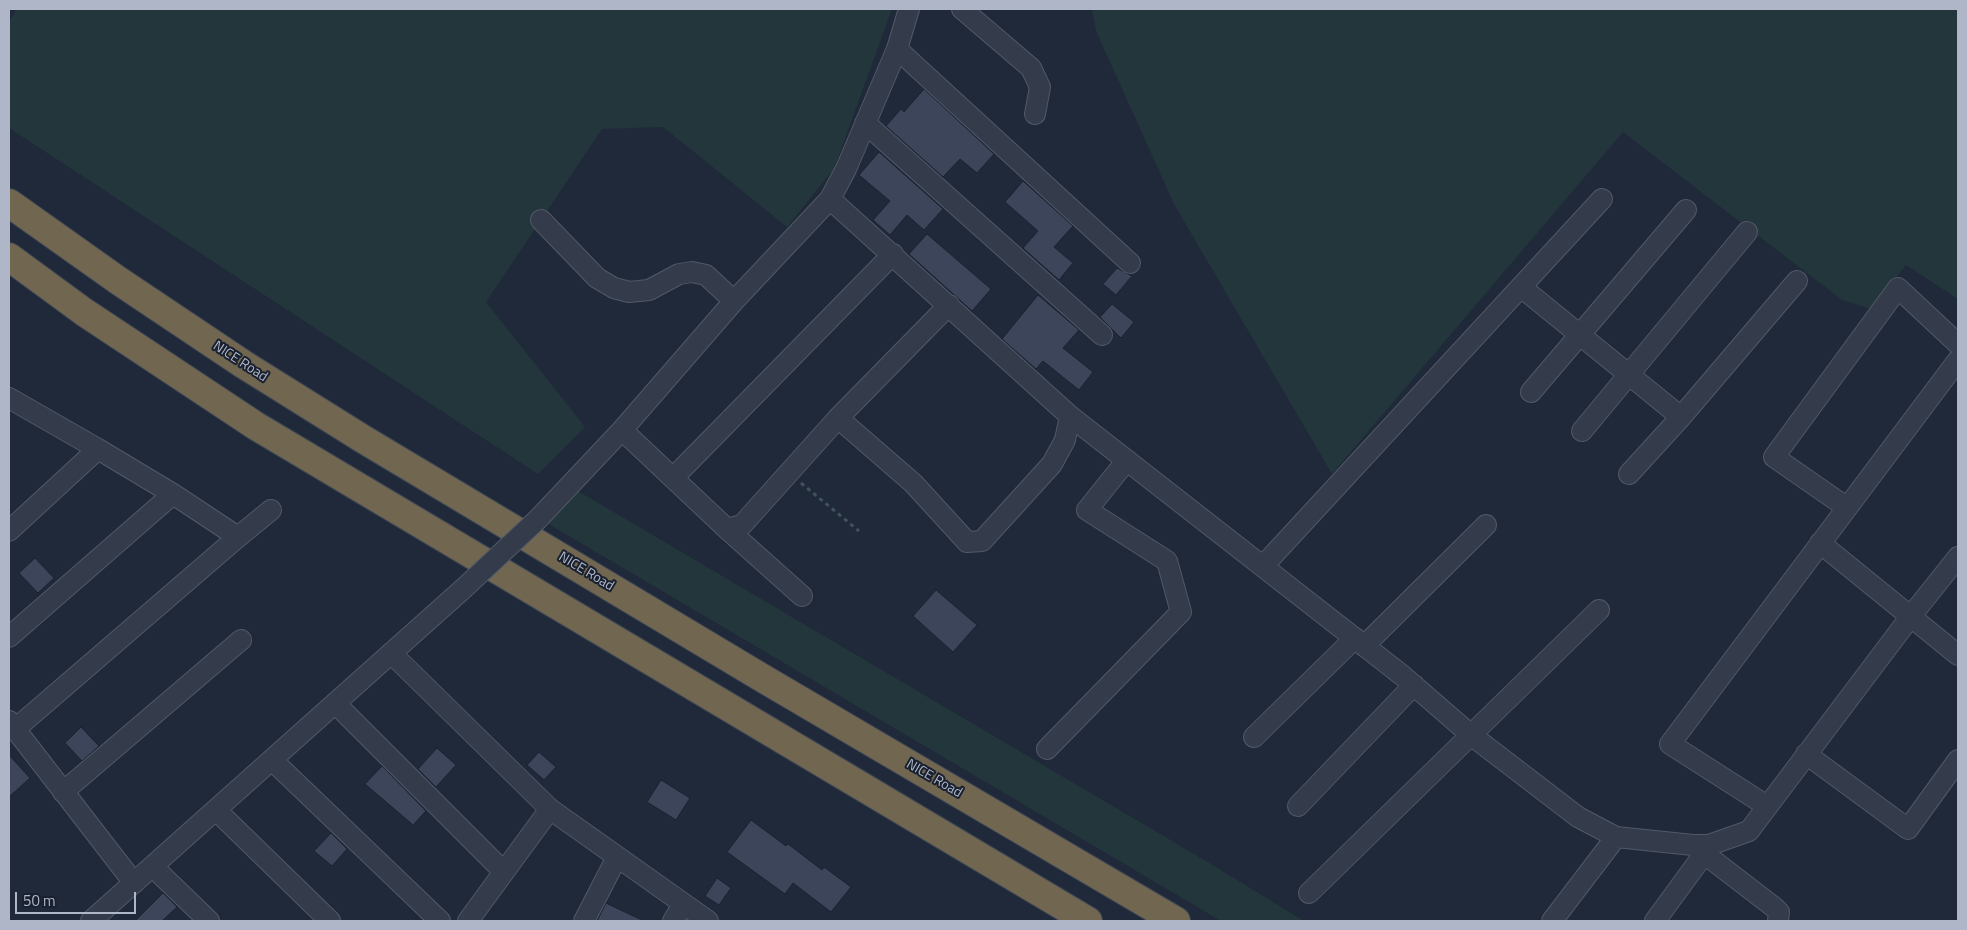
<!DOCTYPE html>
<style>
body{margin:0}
#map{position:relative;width:1967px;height:930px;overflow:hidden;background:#20293a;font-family:"Titillium Web",sans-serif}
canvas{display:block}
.frame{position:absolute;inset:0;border:10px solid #aeb6c7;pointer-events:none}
.scale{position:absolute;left:15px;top:892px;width:121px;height:22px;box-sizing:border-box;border:2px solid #aeb6c7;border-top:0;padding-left:6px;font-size:15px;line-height:18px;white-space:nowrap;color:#aeb6c7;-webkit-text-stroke:4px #19202f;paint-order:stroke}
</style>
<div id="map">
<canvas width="1967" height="930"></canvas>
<div class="frame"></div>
<div class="scale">50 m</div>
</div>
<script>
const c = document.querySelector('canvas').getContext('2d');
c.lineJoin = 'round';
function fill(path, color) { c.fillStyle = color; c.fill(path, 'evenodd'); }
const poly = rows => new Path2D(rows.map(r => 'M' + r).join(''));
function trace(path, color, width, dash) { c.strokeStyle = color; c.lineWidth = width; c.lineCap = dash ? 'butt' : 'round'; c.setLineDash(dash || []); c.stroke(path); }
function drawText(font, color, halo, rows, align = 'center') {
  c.font = font + ' "Titillium Web",sans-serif'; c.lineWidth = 4; c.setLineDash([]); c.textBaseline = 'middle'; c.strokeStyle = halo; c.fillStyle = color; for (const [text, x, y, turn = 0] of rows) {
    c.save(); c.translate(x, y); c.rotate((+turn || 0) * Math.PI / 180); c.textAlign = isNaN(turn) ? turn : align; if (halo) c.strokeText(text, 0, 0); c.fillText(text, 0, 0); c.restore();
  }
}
const green = poly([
 [17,9,892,9,834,169,787,227,663,127,602,129,486,302,585,427,538,474,9,128,9,22],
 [1092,9,1958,9,1958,299,1906,265,1871,309,1842,300,1623,132,1332,474,1174,204,1096,31],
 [578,491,1206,861,1304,921,1221,921,547,523]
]);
const building = poly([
 [924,89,994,154,977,173,960,159,943,177,886,126,901,109,904,112,924,89],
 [879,152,943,209,924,230,907,215,890,235,873,220,890,201,859,175,879,152],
 [1023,181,1073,226,1054,247,1073,263,1059,280,1023,248,1038,231,1005,202,1023,181],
 [927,234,991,289,972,311,909,254,927,234],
 [1117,268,1132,276,1116,295,1103,284,1117,268],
 [1038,295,1079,330,1063,348,1093,372,1079,390,1043,361,1036,369,1002,339,1038,295],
 [1112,304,1134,322,1121,338,1100,317,1112,304],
 [35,558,54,578,38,593,19,573,35,558],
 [936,590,977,625,953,652,913,616,936,590],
 [81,727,99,746,82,761,65,743,81,727],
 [437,748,456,765,436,787,418,769,437,748],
 [539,752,556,767,544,780,527,765,539,752],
 [9,755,30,778,9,797,9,755],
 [382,766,426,811,413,825,365,784,382,766],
 [661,780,690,798,676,820,647,802,661,780],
 [751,820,786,846,788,844,822,870,824,867,851,887,831,912,793,883,785,894,727,852,751,820],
 [331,833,347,849,332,866,314,851,331,833],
 [717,878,731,888,719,905,705,896,717,878],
 [163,893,177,907,162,921,135,921,163,893],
 [606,903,644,921,597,921,606,903]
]);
const path = poly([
 [801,483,859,531]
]);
const minor = poly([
 [962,9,1031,68,1040,87,1035,114],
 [897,49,1130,263],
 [865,123,1102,335],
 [830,199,1070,416,1403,676,1471,735,1578,817,1616,837,1693,845,1709,845,1749,831,1911,616,1958,557],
 [541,220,597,278,614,288,629,292,649,290,679,274,692,272,706,275,734,301],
 [1521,287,1681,417],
 [1531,392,1686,210],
 [9,398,98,449,9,531],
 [838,418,949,305],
 [622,430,727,529,742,525,838,418,913,483,967,542,982,541,1052,464,1065,440,1070,416],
 [1582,431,1747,232],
 [1629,474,1681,417,1797,281],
 [673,478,893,254],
 [1846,507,1774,457,1898,288,1958,344],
 [538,519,622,430,734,301,830,199,846,169,897,49,909,9],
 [727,529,802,596],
 [238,537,271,510],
 [1820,543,1958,655],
 [1263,566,1602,199],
 [9,637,173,494],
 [1364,646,1486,525],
 [391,653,550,809,708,921],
 [335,703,504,872],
 [9,721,134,883],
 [14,730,238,537,173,494,98,449],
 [1254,737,1355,638],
 [1047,749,1181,612,1167,561,1087,510,1127,460],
 [1806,754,1908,829,1958,760],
 [272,760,440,921],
 [63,792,241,640],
 [1298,806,1414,685],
 [1767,806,1670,744,1958,360],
 [216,810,330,921],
 [1693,845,1775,908,1779,912,1778,921],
 [153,867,209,921],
 [1309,893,1599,610],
 [91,921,463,589],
 [468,921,550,809],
 [584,921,617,857],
 [673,921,683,904],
 [1552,921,1616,837],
 [1655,921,1704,854]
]);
const highway = poly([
 [9,203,119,281,243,364,363,439,764,679,1176,921],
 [9,257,84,312,256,426,1088,921]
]);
const minorBridge = poly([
 [463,589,538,519]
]);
const streetNames = [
 ["NICE Road",240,362,33],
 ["NICE Road",586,572,31],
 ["NICE Road",934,779,30]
];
fill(green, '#22363b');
fill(building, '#3c455a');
trace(building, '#1b2231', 1);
trace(minor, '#515968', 22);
trace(highway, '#3e4655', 30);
trace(path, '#3f5358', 3, [4, 4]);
trace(minor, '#343b4a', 20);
trace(highway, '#716750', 28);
trace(minorBridge, '#515968', 22, []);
trace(minorBridge, '#343b4a', 20);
drawText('14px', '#aeb6c7', '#19202f', streetNames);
</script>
